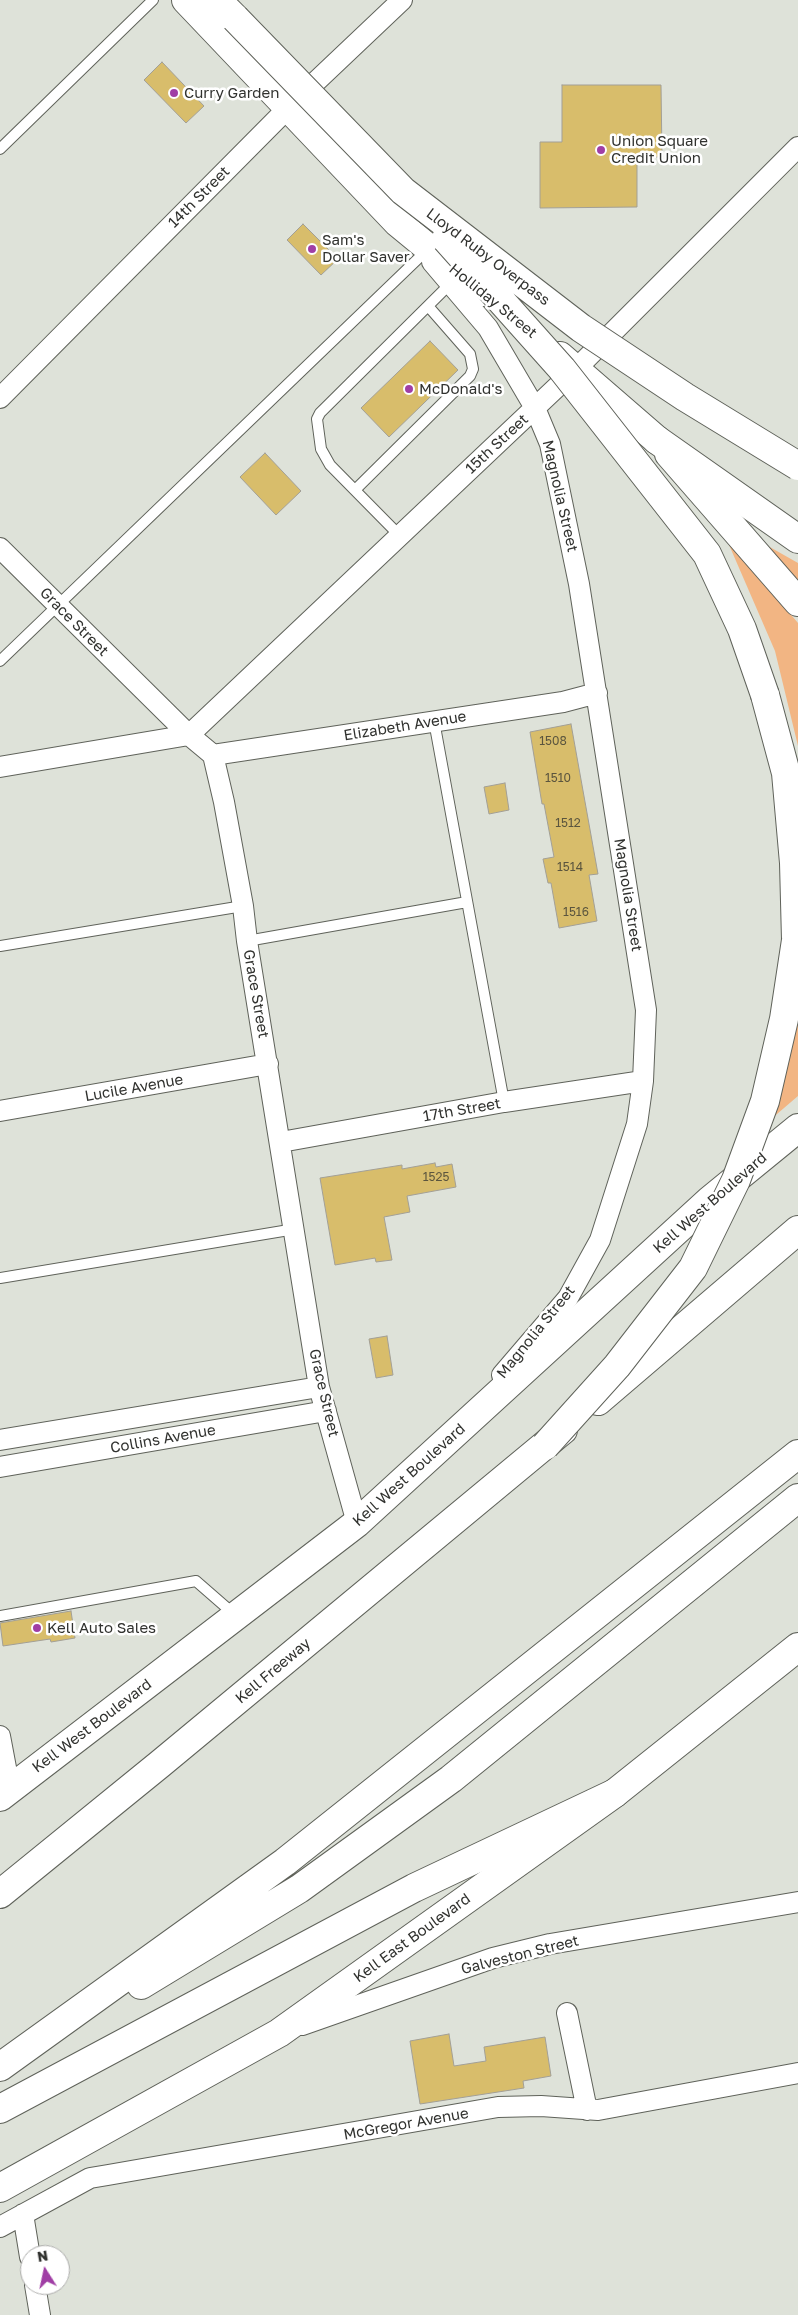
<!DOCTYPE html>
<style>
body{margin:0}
#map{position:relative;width:798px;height:2315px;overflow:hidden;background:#dee2d9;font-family:"Golos Text",sans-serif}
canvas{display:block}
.north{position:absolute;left:20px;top:2245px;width:50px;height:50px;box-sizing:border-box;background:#fff;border:1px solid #adadac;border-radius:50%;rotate:350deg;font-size:14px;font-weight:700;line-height:20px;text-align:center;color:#31322f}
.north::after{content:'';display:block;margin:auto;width:18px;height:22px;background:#a03ea5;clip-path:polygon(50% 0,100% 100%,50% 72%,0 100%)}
</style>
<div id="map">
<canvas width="798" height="2315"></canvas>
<div class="north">N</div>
</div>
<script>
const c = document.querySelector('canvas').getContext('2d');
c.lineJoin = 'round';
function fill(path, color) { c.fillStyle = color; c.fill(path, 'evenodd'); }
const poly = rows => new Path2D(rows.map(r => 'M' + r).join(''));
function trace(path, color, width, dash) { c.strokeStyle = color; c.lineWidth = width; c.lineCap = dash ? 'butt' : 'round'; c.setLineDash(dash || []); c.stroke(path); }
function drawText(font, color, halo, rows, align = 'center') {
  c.font = font + ' "Golos Text",sans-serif'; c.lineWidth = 5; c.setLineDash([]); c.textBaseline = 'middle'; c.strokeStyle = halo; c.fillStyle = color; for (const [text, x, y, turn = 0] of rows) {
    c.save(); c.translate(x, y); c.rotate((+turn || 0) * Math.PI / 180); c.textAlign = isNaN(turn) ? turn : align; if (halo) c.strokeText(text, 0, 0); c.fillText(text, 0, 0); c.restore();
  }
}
const green = poly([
 [720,524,764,583,798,623,798,746,775,651],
 [768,546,798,563,798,586,791,578],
 [798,1007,798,1096,770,1120]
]);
const building = poly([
 [162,62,204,106,186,123,144,80,162,62],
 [562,85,661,85,662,157,637,157,637,207,540,208,540,142,562,142,562,85],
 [303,224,338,259,321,275,287,240,303,224],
 [430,341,458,370,389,437,361,408,430,341],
 [265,453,301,491,276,515,240,477,265,453],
 [571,724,598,874,589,875,597,921,559,928,551,883,548,883,543,859,554,857,544,804,542,804,530,732,571,724],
 [505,783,509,810,489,814,484,787,505,783],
 [435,1163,436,1167,452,1164,456,1187,407,1196,410,1212,384,1217,392,1260,376,1262,375,1258,335,1265,320,1178,402,1165,402,1169,435,1163],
 [387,1336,393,1375,376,1378,369,1339,387,1336],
 [71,1611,75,1638,51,1642,50,1639,3,1646,0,1623,71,1611],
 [449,2034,454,2066,486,2061,484,2047,545,2037,551,2076,523,2081,524,2088,420,2104,410,2041,449,2034]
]);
const service = poly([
 [0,149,153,0],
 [355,490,470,376,473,369,470,354,428,306],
 [400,536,330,465,321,449,317,419,320,413,450,284],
 [0,661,424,253],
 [434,721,504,1102],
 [247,941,467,902],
 [0,946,243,906],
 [0,1278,295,1229],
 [0,1616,196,1581,235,1615]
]);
const minor = poly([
 [432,262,488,328,535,408,550,444,579,584,646,1010,643,1081,637,1124,600,1240,568,1298,502,1375],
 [0,398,288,108,402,0],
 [0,548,189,735,213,755,224,802,243,906,247,941,319,1387,357,1523],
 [213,755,563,702,597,693],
 [0,767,189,735,576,369,798,147],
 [0,1111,268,1064],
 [281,1142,504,1102,643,1081],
 [0,1440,319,1387],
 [0,1467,326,1411],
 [0,1736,10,1789,0,1791],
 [567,2013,587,2110],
 [302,2025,493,1958,550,1944,798,1902],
 [23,2214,30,2257],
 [0,2227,90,2178,108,2175,498,2107,541,2106,598,2110,798,2073],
 [35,2285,40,2315]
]);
const secondary = poly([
 [669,454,798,602],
 [0,1797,357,1523,710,1200,798,1128],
 [0,2188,279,2033,615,1793,798,1647]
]);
const primary = poly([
 [186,0,398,223,482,292],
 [560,356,657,440]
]);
const motorway = poly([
 [217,0,235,18],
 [657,440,798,539],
 [765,695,786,773,794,863,796,940],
 [598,1401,798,1230],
 [0,1894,160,1764,563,1430],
 [141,1985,299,1889,451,1779,798,1498],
 [0,2067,285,1862,798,1454],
 [0,2109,414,1888,615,1793]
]);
const motorwayBridge = poly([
 [235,18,403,191,581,328,685,397,798,466],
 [446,239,562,369,707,554,742,629,765,695],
 [545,1446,617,1366,693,1268,736,1180,765,1101,784,1019,796,940]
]);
const markers = [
 [174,93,5,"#a03ea5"],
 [601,150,5,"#a03ea5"],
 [312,249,5,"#a03ea5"],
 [409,389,5,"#a03ea5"],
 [37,1628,5,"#a03ea5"]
];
const numberNames = [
 ["1508",553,741],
 ["1510",558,778],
 ["1512",568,823],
 ["1514",570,867],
 ["1516",576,912],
 ["1525",436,1177]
];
const poiNames = [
 ["Curry Garden",184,93],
 ["Union Square",611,141],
 ["Credit Union",611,158],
 ["Sam's",322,240],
 ["Dollar Saver",322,257],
 ["McDonald's",419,389],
 ["Kell Auto Sales",47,1628]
];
const streetNames = [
 ["14th Street",199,197,-45],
 ["Lloyd Ruby Overpass",488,257,37],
 ["Holliday Street",493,301,39],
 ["15th Street",497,444,-43],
 ["Magnolia Street",560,496,77],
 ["Grace Street",74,622,45],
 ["Elizabeth Avenue",405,726,-9],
 ["Magnolia Street",628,895,81],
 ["Grace Street",256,994,80],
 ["Lucile Avenue",134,1088,-10],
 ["17th Street",462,1110,-10],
 ["Kell West Boulevard",710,1203,-41],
 ["Magnolia Street",536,1332,-51],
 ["Grace Street",324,1393,77],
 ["Collins Avenue",163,1439,-10],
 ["Kell West Boulevard",409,1475,-42],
 ["Kell Freeway",273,1671,-40],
 ["Kell West Boulevard",92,1726,-37],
 ["Kell East Boulevard",412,1938,-36],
 ["Galveston Street",520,1955,-14],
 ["McGregor Avenue",406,2124,-10]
];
fill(green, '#f2b583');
fill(building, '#d8bd6b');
trace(building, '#a29f96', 1);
trace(service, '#5f625a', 12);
trace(minor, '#5f625a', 22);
trace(secondary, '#5f625a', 30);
trace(primary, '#5f625a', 30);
trace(motorway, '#5f625a', 30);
trace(service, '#fff', 10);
trace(minor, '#fff', 20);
trace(secondary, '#fff', 28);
trace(primary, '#fff', 28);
trace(motorway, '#fff', 28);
trace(motorwayBridge, '#5f625a', 30, []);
trace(motorwayBridge, '#fff', 28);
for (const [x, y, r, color] of markers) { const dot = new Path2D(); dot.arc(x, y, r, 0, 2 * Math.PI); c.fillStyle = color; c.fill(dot); trace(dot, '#fff', 2); }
drawText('12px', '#5b553e', null, numberNames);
drawText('15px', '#31322f', '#fff', poiNames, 'left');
drawText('15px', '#31322f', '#fff', streetNames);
</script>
